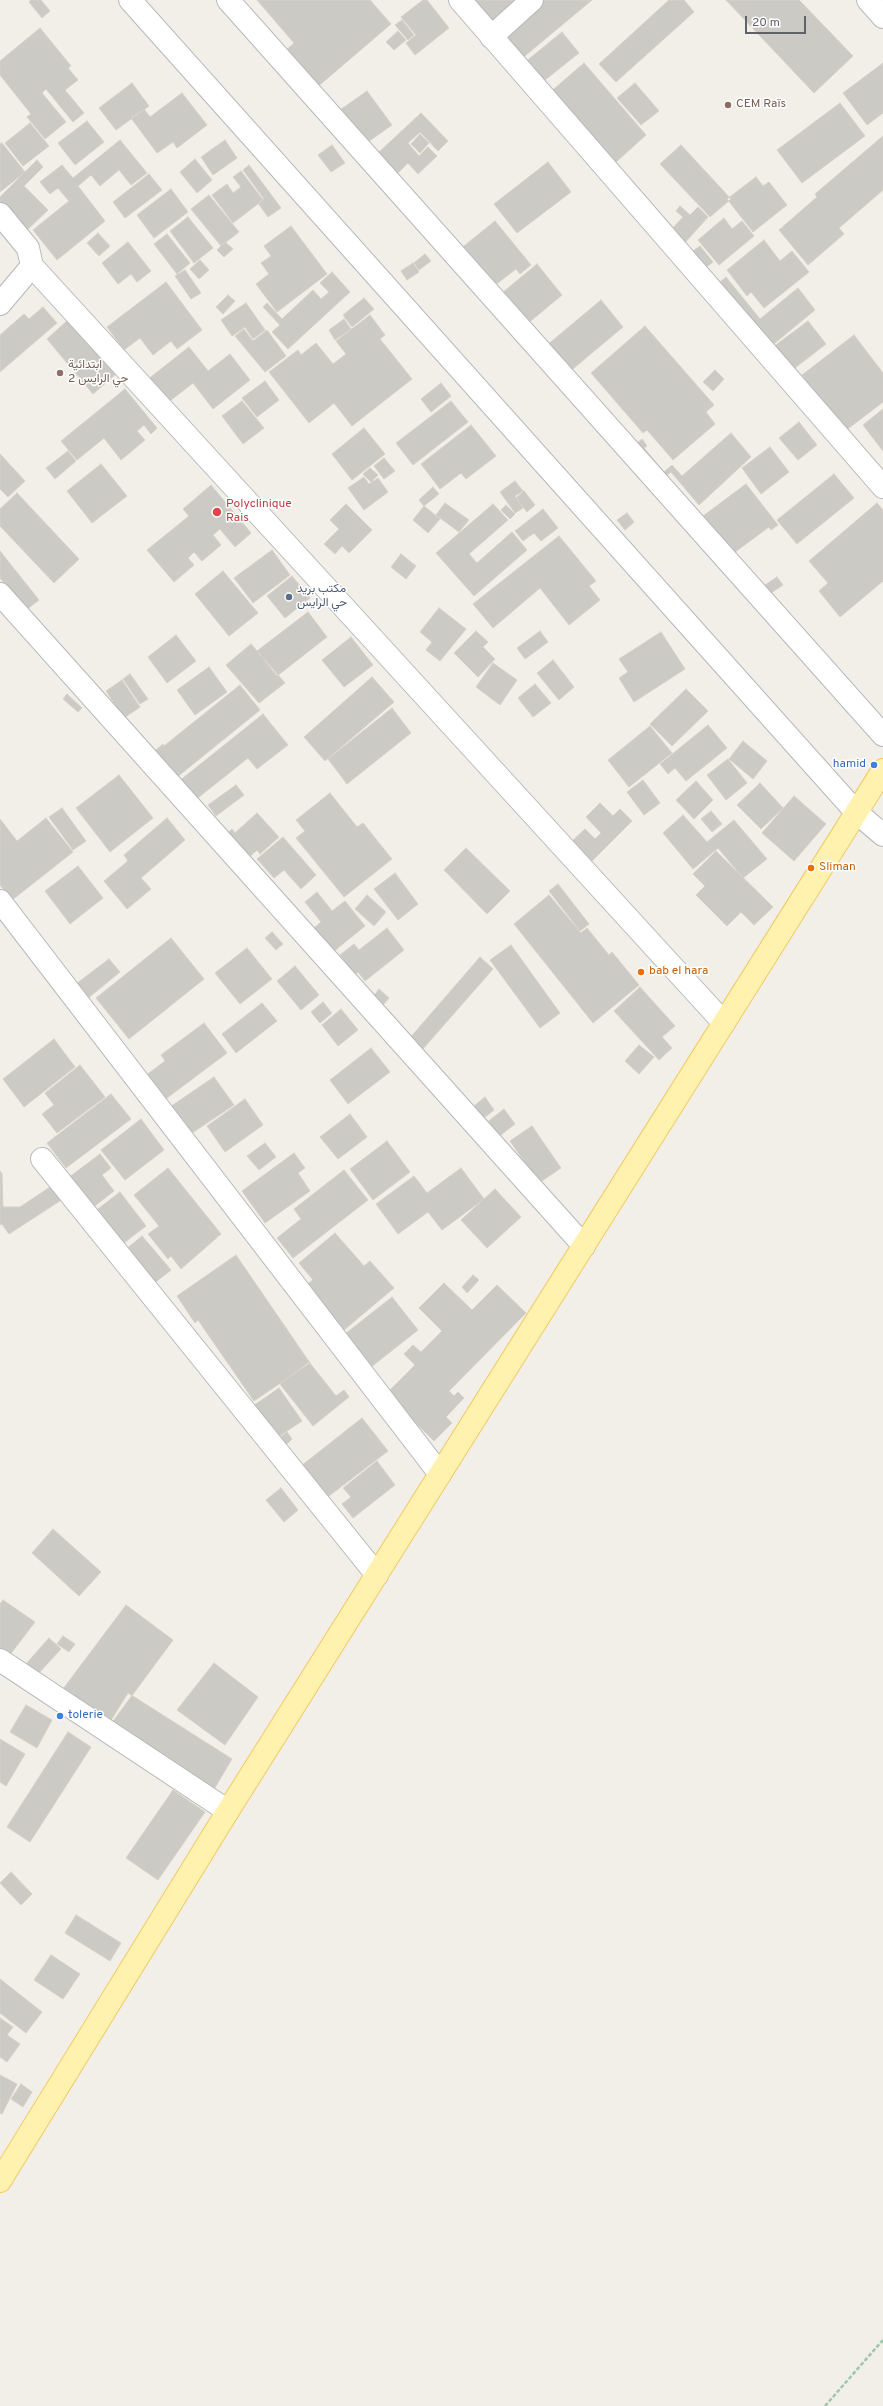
<!DOCTYPE html>
<meta charset="utf-8">
<style>
body{margin:0}
#map{position:relative;width:883px;height:2406px;overflow:hidden;background:#f1efe8;font-family:Overpass,sans-serif}
canvas{display:block}
.scale{position:absolute;left:745px;top:16px;width:61px;height:18px;box-sizing:border-box;border:2px solid #5f6368;border-top:0;padding-left:5px;font-size:12px;line-height:14px;white-space:nowrap;color:#5f6368;-webkit-text-stroke:3px #fff;paint-order:stroke}
</style>
<div id="map">
<canvas width="883" height="2406"></canvas>
<div class="scale">20 m</div>
</div>
<script>
const c = document.querySelector('canvas').getContext('2d');
c.lineJoin = 'round';
function fill(path, color) { c.fillStyle = color; c.fill(path, 'evenodd'); }
const poly = rows => new Path2D(rows.map(r => 'M' + r).join(''));
function trace(path, color, width, dash) { c.strokeStyle = color; c.lineWidth = width; c.lineCap = dash ? 'butt' : 'round'; c.setLineDash(dash || []); c.stroke(path); }
function drawText(font, color, halo, rows, align = 'center') {
  c.font = font + ' Overpass,Vazirmatn,sans-serif'; c.lineWidth = 3; c.setLineDash([]); c.textBaseline = 'middle'; c.strokeStyle = halo; c.fillStyle = color; for (const [text, x, y, turn = 0] of rows) {
    c.save(); c.translate(x, y); c.rotate((+turn || 0) * Math.PI / 180); c.textAlign = isNaN(turn) ? turn : align; if (halo) c.strokeText(text, 0, 0); c.fillText(text, 0, 0); c.restore();
  }
}
const building = poly([
 [31,0,41,0,50,11,42,18,29,2,31,0],
 [257,0,370,0,391,24,315,89,284,52,294,43,257,0],
 [423,0,427,0,449,28,415,55,406,43,416,35,401,17,423,0],
 [465,0,525,0,489,30,465,0],
 [543,0,592,0,520,60,500,36,543,0],
 [669,0,684,0,694,12,616,82,599,64,669,0],
 [726,0,799,0,853,56,814,93,726,0],
 [402,20,414,35,408,40,395,25,402,20],
 [40,28,71,66,68,68,78,80,65,90,84,113,73,122,46,89,42,93,66,122,45,139,27,117,31,114,0,75,0,61,40,28],
 [398,31,406,40,394,50,386,42,398,31],
 [562,32,579,53,540,84,524,63,562,32],
 [584,63,646,135,615,163,547,95,584,63],
 [883,63,883,113,867,125,843,93,883,63],
 [132,83,149,106,116,130,99,108,132,83],
 [635,83,659,111,641,125,617,98,635,83],
 [367,91,392,125,365,144,340,110,367,91],
 [182,93,207,125,177,148,173,142,157,153,131,118,144,109,150,117,182,93],
 [840,103,865,136,802,183,777,150,840,103],
 [421,113,448,141,438,151,420,132,408,143,419,156,428,147,437,156,418,174,408,163,396,175,377,154,421,113],
 [87,121,104,142,75,165,58,143,87,121],
 [30,123,49,146,23,166,5,143,30,123],
 [420,134,429,143,420,153,411,144,420,134],
 [883,136,883,190,839,228,844,234,808,265,779,230,817,197,815,194,883,136],
 [120,140,147,173,131,185,119,170,100,186,91,175,78,186,105,221,57,260,33,230,69,201,58,188,50,194,40,182,62,165,73,178,120,140],
 [225,140,237,158,213,175,201,157,225,140],
 [2,143,25,172,0,192,0,144,2,143],
 [332,145,345,163,331,172,318,155,332,145],
 [681,145,731,199,710,217,660,164,681,145],
 [195,159,212,180,197,193,180,172,195,159],
 [37,160,43,167,24,186,48,210,24,233,0,209,0,197,37,160],
 [548,162,571,192,517,233,494,204,548,162],
 [249,165,281,208,268,217,258,203,264,199,243,170,249,165],
 [241,171,263,200,233,223,212,195,227,184,233,193,241,187,233,177,241,171],
 [149,174,162,190,125,218,113,202,149,174],
 [756,177,763,186,769,182,787,205,753,232,727,199,756,177],
 [171,189,188,212,154,238,137,215,171,189],
 [209,195,239,232,221,246,191,209,209,195],
 [680,206,690,215,698,207,708,217,682,246,668,233,683,217,676,211,680,206],
 [188,217,213,248,194,263,170,231,188,217],
 [724,218,732,229,742,221,754,236,719,265,698,240,724,218],
 [495,221,531,265,520,274,516,269,490,289,459,250,495,221],
 [291,226,327,274,277,312,256,284,269,274,261,263,271,256,264,246,291,226],
 [98,233,110,246,99,256,87,243,98,233],
 [167,234,190,263,177,274,154,244,167,234],
 [764,240,780,261,792,251,809,272,764,308,751,292,747,296,727,270,764,240],
 [128,242,151,271,137,282,131,274,118,284,102,263,128,242],
 [225,242,233,249,224,257,217,250,225,242],
 [700,246,713,262,701,271,697,257,693,251,700,246],
 [425,254,431,261,419,270,414,263,425,254],
 [200,260,209,270,199,279,190,269,200,260],
 [413,263,419,272,407,280,401,271,413,263],
 [537,264,562,295,521,329,496,298,537,264],
 [185,270,201,293,191,299,175,276,185,270],
 [332,272,350,292,288,349,272,332,280,325,263,307,267,303,282,319,313,290,321,299,329,292,320,283,332,272],
 [726,277,760,319,798,288,815,310,770,347,714,287,726,277],
 [166,282,202,330,177,349,171,341,153,355,140,338,124,350,107,327,166,282],
 [228,295,235,301,223,314,216,307,228,295],
 [364,298,374,309,352,327,343,315,364,298],
 [601,300,623,327,568,373,546,346,601,300],
 [246,303,265,330,253,339,245,327,232,336,221,320,246,303],
 [43,307,57,323,0,372,0,335,24,314,29,319,43,307],
 [370,315,385,335,380,339,412,379,352,426,334,403,309,423,269,372,298,350,301,355,316,343,333,364,346,354,336,341,370,315],
 [69,319,116,374,93,394,47,339,69,319],
 [344,319,351,329,335,340,329,330,344,319],
 [808,321,826,344,791,371,773,347,808,321],
 [645,326,714,405,706,412,715,424,673,460,647,430,643,433,591,373,645,326],
 [244,329,253,341,267,330,286,356,265,372,235,336,244,329],
 [854,335,883,373,883,402,845,431,802,375,854,335],
 [189,347,208,371,230,354,250,380,213,409,193,383,162,407,147,380,189,347],
 [715,370,724,379,713,391,703,382,715,370],
 [265,381,279,400,257,417,242,398,265,381],
 [441,383,451,396,431,412,421,399,441,383],
 [125,389,157,428,151,434,144,425,137,431,145,440,121,460,104,438,77,460,61,441,125,389],
 [242,401,264,428,243,444,222,416,242,401],
 [451,401,468,422,413,465,396,443,451,401],
 [883,409,883,451,863,425,883,409],
 [799,422,817,445,798,460,779,438,799,422],
 [471,425,496,456,466,479,461,473,440,489,421,464,471,425],
 [364,428,385,454,352,480,332,454,364,428],
 [731,433,751,457,699,505,671,472,659,482,631,448,642,439,647,446,644,448,664,472,672,465,682,476,731,433],
 [770,447,789,472,761,494,742,468,770,447],
 [68,451,76,461,55,479,46,468,68,451],
 [0,454,25,481,8,497,0,489,0,454],
 [384,458,395,471,384,479,374,466,384,458],
 [101,464,127,496,92,523,67,491,101,464],
 [370,468,378,475,371,482,363,474,370,468],
 [834,474,854,498,797,544,777,520,834,474],
 [364,477,369,484,378,478,388,492,364,510,348,488,364,477],
 [515,481,523,491,515,496,523,508,515,513,500,492,515,481],
 [746,484,778,525,771,530,769,527,727,558,699,519,746,484],
 [211,485,251,533,235,547,220,529,213,535,221,545,202,561,194,552,188,558,194,565,174,582,147,550,189,516,183,509,211,485],
 [433,487,439,494,424,506,419,500,433,487],
 [524,491,535,505,527,512,516,498,524,491],
 [17,493,79,559,54,583,0,526,0,509,17,493],
 [445,503,469,520,459,532,436,515,445,503],
 [877,503,883,510,883,581,840,617,819,591,828,583,809,561,877,503],
 [346,504,372,530,349,553,342,546,335,554,324,544,339,529,330,520,346,504],
 [493,504,508,520,469,554,477,563,512,532,527,550,474,596,436,553,493,504],
 [506,505,515,514,510,519,501,510,506,505],
 [424,506,440,519,428,533,413,520,424,506],
 [543,509,558,528,541,541,534,533,523,541,515,531,543,509],
 [627,513,634,522,625,530,617,520,627,513],
 [559,536,596,581,589,586,600,600,569,625,540,588,493,628,473,604,559,536],
 [272,550,290,575,253,603,234,578,272,550],
 [0,551,39,600,26,610,0,578,0,551],
 [401,554,416,566,406,579,391,567,401,554],
 [223,571,258,613,229,636,195,594,223,571],
 [292,576,310,598,285,618,267,596,292,576],
 [777,577,783,585,768,595,762,587,777,577],
 [439,608,466,629,440,661,426,650,432,642,420,632,439,608],
 [308,612,327,637,277,676,257,651,308,612],
 [476,631,488,642,483,647,495,659,478,677,454,653,476,631],
 [540,631,548,642,525,659,517,648,540,631],
 [661,632,685,669,634,702,619,678,628,672,619,659,661,632],
 [176,635,196,661,167,683,148,657,176,635],
 [351,637,373,665,344,687,322,660,351,637],
 [251,644,285,683,259,703,226,665,251,644],
 [553,660,574,687,559,700,537,673,553,660],
 [493,663,517,680,500,705,476,687,493,663],
 [209,667,227,692,195,715,177,690,209,667],
 [130,674,148,699,140,704,123,679,130,674],
 [372,677,394,702,325,761,304,737,372,677],
 [122,680,140,707,124,718,106,691,122,680],
 [535,684,551,703,533,717,518,698,535,684],
 [240,685,260,710,176,778,149,756,163,744,164,746,240,685],
 [686,689,708,711,672,746,650,724,686,689],
 [67,694,82,708,78,712,63,699,67,694],
 [392,708,411,733,347,784,328,759,392,708],
 [263,714,288,745,257,769,248,758,194,801,178,782,263,714],
 [708,725,727,748,686,781,675,768,668,774,660,764,708,725],
 [650,726,672,753,629,787,608,760,650,726],
 [743,741,767,761,753,779,729,759,743,741],
 [728,759,747,783,726,800,707,775,728,759],
 [119,775,153,818,110,852,76,808,119,775],
 [643,780,660,803,644,815,627,792,643,780],
 [696,781,713,800,694,819,676,800,696,781],
 [760,783,783,808,761,829,737,805,760,783],
 [236,785,244,795,216,816,208,805,236,785],
 [330,793,357,827,363,823,392,859,344,897,296,838,305,831,296,820,330,793],
 [794,796,826,824,794,861,762,833,794,796],
 [600,803,613,816,620,809,632,821,589,864,569,844,585,829,595,839,601,833,586,817,600,803],
 [62,808,86,841,73,850,49,817,62,808],
 [711,811,722,824,712,832,701,819,711,811],
 [257,813,279,837,260,854,257,850,245,861,224,837,232,829,235,833,257,813],
 [683,815,707,842,734,820,767,859,743,878,718,848,693,869,663,833,683,815],
 [46,818,73,852,12,900,0,885,0,819,17,841,46,818],
 [167,818,185,840,141,878,151,889,127,909,104,881,128,861,124,855,167,818],
 [283,837,316,875,301,889,284,870,274,878,257,859,283,837],
 [466,848,510,891,487,914,444,870,466,848],
 [716,851,773,907,754,925,741,912,727,926,696,895,705,886,693,874,716,851],
 [78,866,103,898,70,924,45,891,78,866],
 [395,873,418,904,398,920,374,889,395,873],
 [558,884,589,924,580,931,549,891,558,884],
 [317,892,332,911,345,901,365,926,333,952,314,928,321,922,305,902,317,892],
 [367,895,386,912,374,926,355,909,367,895],
 [549,895,581,933,587,928,609,955,612,952,639,985,593,1023,514,924,549,895],
 [387,928,404,950,365,981,358,972,349,979,338,965,344,960,340,955,354,944,359,950,387,928],
 [272,932,283,944,276,950,265,938,272,932],
 [171,938,204,979,129,1039,96,998,171,938],
 [511,945,560,1013,540,1028,490,960,511,945],
 [247,948,272,979,240,1004,215,973,247,948],
 [480,957,493,969,422,1050,409,1039,480,957],
 [109,959,120,972,87,999,76,984,109,959],
 [295,966,319,995,301,1010,277,981,295,966],
 [640,987,675,1026,662,1037,672,1048,659,1060,614,1011,640,987],
 [379,989,389,998,383,1005,373,997,379,989],
 [323,1002,332,1013,320,1023,311,1012,323,1002],
 [262,1003,277,1021,236,1053,222,1034,262,1003],
 [341,1009,358,1030,338,1046,322,1025,341,1009],
 [204,1023,227,1053,163,1101,145,1076,165,1061,161,1055,204,1023],
 [54,1039,75,1067,24,1107,3,1079,54,1039],
 [639,1045,654,1057,639,1074,625,1061,639,1045],
 [371,1048,390,1072,348,1104,330,1080,371,1048],
 [80,1065,105,1097,57,1133,42,1114,54,1105,45,1093,80,1065],
 [214,1077,234,1105,186,1137,167,1109,214,1077],
 [111,1094,131,1119,66,1168,47,1143,111,1094],
 [485,1097,494,1110,484,1118,474,1106,485,1097],
 [245,1099,263,1125,225,1152,207,1126,245,1099],
 [504,1109,515,1124,492,1142,481,1127,504,1109],
 [350,1114,367,1137,338,1159,320,1137,350,1114],
 [141,1119,164,1150,125,1180,101,1150,141,1119],
 [532,1126,561,1168,539,1183,510,1141,532,1126],
 [387,1141,410,1172,373,1200,350,1169,387,1141],
 [265,1143,276,1157,259,1170,247,1156,265,1143],
 [294,1153,305,1168,298,1173,310,1191,265,1223,242,1191,294,1153],
 [100,1154,111,1168,102,1175,114,1191,87,1212,64,1181,100,1154],
 [168,1168,221,1234,181,1269,171,1256,168,1259,148,1234,159,1226,134,1195,168,1168],
 [461,1168,484,1199,442,1230,428,1212,398,1234,376,1204,414,1176,427,1193,461,1168],
 [344,1170,368,1200,293,1258,277,1238,301,1219,294,1209,344,1170],
 [0,1171,2,1174,3,1207,20,1207,53,1185,69,1195,9,1234,2,1224,0,1225,0,1171],
 [495,1189,521,1217,487,1248,461,1220,495,1189],
 [120,1192,146,1226,116,1249,94,1212,120,1192],
 [335,1233,364,1266,370,1261,394,1288,344,1330,306,1285,313,1280,299,1263,335,1233],
 [142,1236,171,1270,148,1288,120,1254,142,1236],
 [236,1255,310,1363,254,1401,198,1320,195,1323,177,1296,236,1255],
 [473,1275,479,1280,467,1293,462,1287,473,1275],
 [444,1283,472,1310,497,1285,526,1313,449,1391,454,1396,458,1392,464,1398,446,1417,452,1423,434,1441,386,1394,415,1365,404,1354,413,1345,421,1352,442,1331,419,1308,444,1283],
 [392,1297,418,1330,366,1371,340,1338,392,1297],
 [309,1362,336,1396,344,1390,349,1397,313,1426,280,1384,309,1362],
 [279,1388,302,1421,275,1439,253,1406,279,1388],
 [362,1418,388,1451,321,1502,296,1470,362,1418],
 [287,1432,292,1439,283,1448,276,1440,287,1432],
 [377,1461,395,1485,353,1518,342,1504,351,1497,343,1488,377,1461],
 [281,1488,298,1510,284,1522,266,1500,281,1488],
 [53,1529,101,1572,79,1596,32,1553,53,1529],
 [3,1600,35,1622,9,1656,0,1649,0,1604,3,1600],
 [126,1605,173,1640,108,1728,60,1693,126,1605],
 [63,1636,75,1644,69,1652,57,1644,63,1636],
 [49,1638,61,1649,37,1675,26,1664,49,1638],
 [214,1663,258,1697,225,1745,177,1710,214,1663],
 [128,1693,232,1759,213,1791,108,1725,128,1693],
 [26,1705,52,1720,37,1748,10,1732,26,1705],
 [68,1732,91,1747,30,1842,7,1827,68,1732],
 [0,1739,25,1754,6,1786,0,1782,0,1739],
 [173,1790,205,1812,158,1880,126,1858,173,1790],
 [11,1872,32,1894,21,1905,0,1883,11,1872],
 [76,1915,121,1943,110,1961,65,1933,76,1915],
 [51,1955,80,1974,63,1999,34,1980,51,1955],
 [0,1979,42,2012,26,2033,0,2013,0,1979],
 [0,2018,13,2027,7,2035,20,2044,7,2062,0,2057,0,2018],
 [0,2075,17,2084,2,2114,0,2113,0,2075],
 [21,2084,32,2092,23,2107,11,2099,21,2084]
]);
const path = poly([
 [825,2406,883,2340]
]);
const minor = poly([
 [130,0,856,812,883,835],
 [228,0,883,735],
 [460,0,883,487],
 [868,0,883,17],
 [491,37,532,0],
 [0,214,28,248,32,266],
 [0,304,32,266,724,1023],
 [0,594,584,1246],
 [0,901,440,1474],
 [42,1159,377,1575],
 [0,1660,228,1811]
]);
const major = poly([
 [0,2181,228,1811,883,770]
]);
const markers = [
 [728,105,4,"#8d6e63"],
 [60,373,4,"#8d6e63"],
 [217,512,5,"#e0444e"],
 [289,597,4,"#5c6f8a"],
 [874,765,4,"#3f7fe0"],
 [811,868,4,"#e8710a"],
 [641,972,4,"#e8710a"],
 [60,1716,4,"#3f7fe0"]
];
const educationNames = [
 ["CEM Raïs",736,105],
 ["ابتدائية",68,366],
 ["حي الرايس 2",68,380]
];
const healthNames = [
 ["Polyclinique",226,505],
 ["Rais",226,519]
];
const serviceNames = [
 ["مكتب بريد",297,590],
 ["حي الرايس",297,604]
];
const shopNames = [
 ["hamid",866,765],
 ["tolerie",68,1716,"left"]
];
const foodNames = [
 ["Sliman",819,868],
 ["bab el hara",649,972]
];
fill(building, '#cccac5');
trace(building, '#d6d1c6', 1);
trace(minor, '#b5b8bc', 24);
trace(major, '#f2c960', 24);
trace(path, '#9cc7a9', 2.5, [4, 2]);
trace(minor, '#fff', 22);
trace(major, '#fff2af', 22);
for (const [x, y, r, color] of markers) { const dot = new Path2D(); dot.arc(x, y, r, 0, 2 * Math.PI); c.fillStyle = color; c.fill(dot); trace(dot, '#fff', 1.5); }
drawText('12px', '#785e54', '#fff', educationNames, 'left');
drawText('12px', '#be3a42', '#fff', healthNames, 'left');
drawText('12px', '#4e5e75', '#fff', serviceNames, 'left');
drawText('12px', '#366cbe', '#fff', shopNames, 'right');
drawText('12px', '#c56008', '#fff', foodNames, 'left');
</script>
